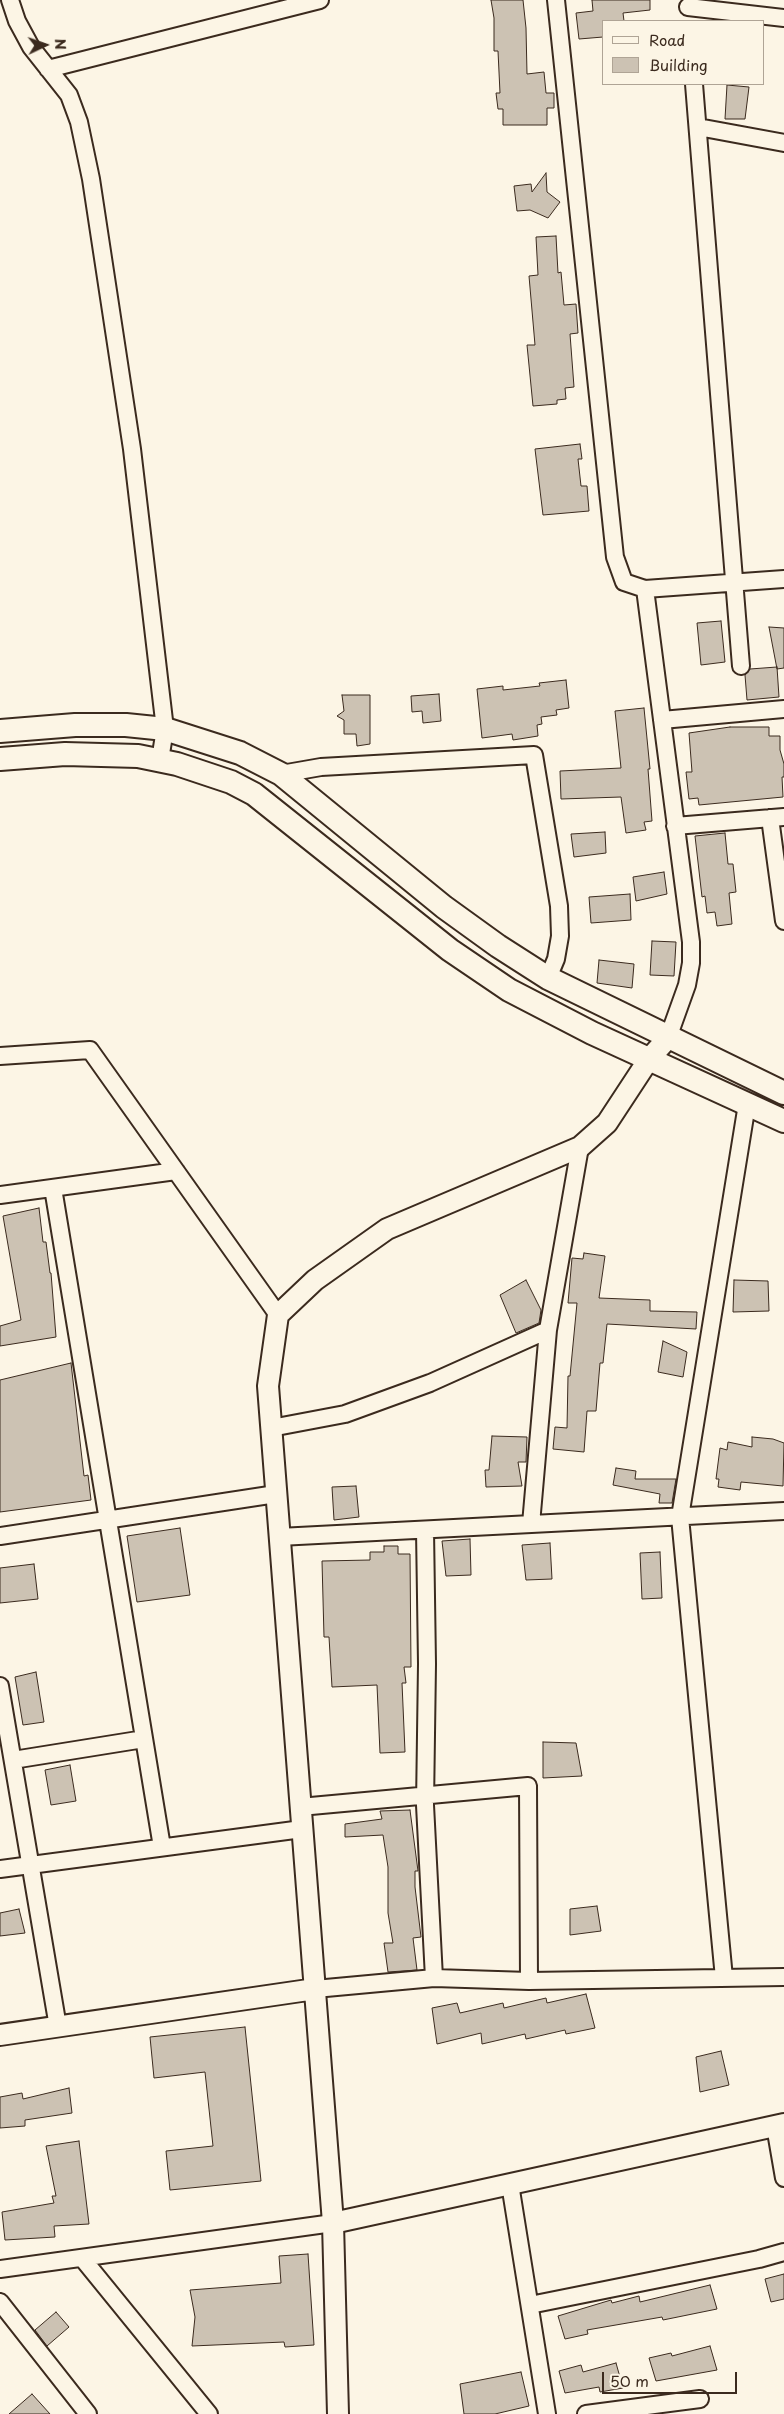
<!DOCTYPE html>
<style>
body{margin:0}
#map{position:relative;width:784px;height:2414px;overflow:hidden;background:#fcf5e5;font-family:"Playpen Sans",sans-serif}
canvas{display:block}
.legend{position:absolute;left:602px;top:20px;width:162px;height:65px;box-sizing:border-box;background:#fcf5e5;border:1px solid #afa495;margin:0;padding:6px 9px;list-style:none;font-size:15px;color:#3b2a1e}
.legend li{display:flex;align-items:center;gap:10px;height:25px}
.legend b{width:25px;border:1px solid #afa495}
.north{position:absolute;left:20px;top:20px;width:50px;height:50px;-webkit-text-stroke:4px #fcf5e5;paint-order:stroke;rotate:87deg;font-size:14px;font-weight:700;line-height:20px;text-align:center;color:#3b2a1e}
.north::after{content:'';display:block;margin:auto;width:18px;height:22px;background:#3b2a1e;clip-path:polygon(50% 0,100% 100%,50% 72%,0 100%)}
.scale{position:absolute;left:602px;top:2372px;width:135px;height:22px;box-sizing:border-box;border:2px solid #3b2a1e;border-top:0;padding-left:6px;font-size:15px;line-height:18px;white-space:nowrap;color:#3b2a1e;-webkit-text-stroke:4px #fcf5e5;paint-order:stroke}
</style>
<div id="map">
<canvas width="784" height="2414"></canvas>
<ul class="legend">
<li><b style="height:6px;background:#fcf5e5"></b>Road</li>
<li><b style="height:14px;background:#ccc2b3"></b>Building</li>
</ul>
<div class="north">N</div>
<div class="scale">50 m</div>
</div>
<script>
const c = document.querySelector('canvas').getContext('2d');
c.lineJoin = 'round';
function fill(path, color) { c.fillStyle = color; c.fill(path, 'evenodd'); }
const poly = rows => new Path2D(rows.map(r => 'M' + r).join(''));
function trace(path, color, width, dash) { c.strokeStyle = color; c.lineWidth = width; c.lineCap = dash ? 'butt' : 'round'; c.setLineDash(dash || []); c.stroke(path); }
const building = poly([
 [491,0,523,0,526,28,527,74,544,72,546,93,554,93,554,108,547,108,547,125,503,125,503,109,498,109,496,93,500,93,498,51,494,51,494,18,491,0],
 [592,0,650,0,650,10,623,13,624,21,603,21,603,37,579,39,576,13,593,11,592,0],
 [727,85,749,87,745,119,725,119,727,85],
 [546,173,547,192,560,202,548,218,530,210,517,211,514,186,531,184,532,192,546,173],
 [556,236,558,273,561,272,564,305,576,304,578,333,570,334,574,387,565,388,566,399,557,400,557,404,533,406,527,345,535,345,529,276,538,275,536,237,556,236],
 [580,444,582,459,578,459,581,486,587,486,589,511,543,515,535,449,580,444],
 [721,621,725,662,701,665,697,623,721,621],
 [769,627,784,628,784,668,777,669,769,627],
 [777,667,779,697,747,700,745,675,750,669,777,667],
 [566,680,569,708,556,710,557,715,541,717,542,724,537,725,538,736,513,740,512,734,482,738,477,689,503,686,503,690,540,686,539,683,566,680],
 [439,694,441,721,423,723,422,711,412,712,411,696,439,694],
 [342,695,370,695,370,744,357,746,356,734,344,734,344,720,337,716,344,711,342,695],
 [644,708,650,769,648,769,652,821,644,822,646,830,626,833,621,797,561,799,560,771,621,768,615,711,644,708],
 [730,727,769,727,769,736,780,736,780,750,784,764,784,777,782,777,783,797,699,805,698,798,689,799,686,772,692,772,689,733,730,727],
 [605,832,606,853,574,857,571,834,605,832],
 [725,833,728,864,733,864,736,892,729,893,732,924,717,926,715,912,707,913,705,896,702,897,695,836,725,833],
 [664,872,667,894,636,901,633,877,664,872],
 [630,894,631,920,591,923,589,897,630,894],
 [652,941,676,942,674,976,650,975,652,941],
 [599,960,634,964,632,988,597,983,599,960],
 [39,1208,43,1242,46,1242,50,1273,51,1273,56,1337,0,1346,0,1326,21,1320,3,1216,39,1208],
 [584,1253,605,1256,599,1298,650,1300,650,1311,697,1312,696,1329,607,1324,603,1363,600,1363,596,1411,587,1411,584,1452,553,1449,555,1427,567,1428,568,1376,570,1376,577,1303,568,1303,572,1258,583,1259,584,1253],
 [526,1280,541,1310,539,1323,516,1333,500,1295,526,1280],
 [734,1280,768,1281,769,1311,733,1312,734,1280],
 [663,1341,687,1352,683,1377,658,1372,663,1341],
 [71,1363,84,1476,88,1475,91,1500,0,1512,0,1380,71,1363],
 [492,1436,527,1437,526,1462,518,1462,522,1486,486,1487,485,1470,489,1470,492,1436],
 [752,1437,773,1439,784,1443,783,1486,741,1482,740,1490,718,1487,719,1479,716,1479,720,1448,727,1450,728,1442,752,1447,752,1437],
 [616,1468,636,1471,635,1479,676,1479,672,1503,659,1503,660,1494,613,1485,616,1468],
 [356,1486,359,1517,334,1520,332,1487,356,1486],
 [180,1528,190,1595,137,1602,127,1536,180,1528],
 [470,1539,471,1575,446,1576,442,1541,470,1539],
 [550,1543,552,1579,526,1580,522,1545,550,1543],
 [384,1546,398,1546,398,1554,410,1554,411,1667,404,1667,406,1683,402,1683,405,1752,380,1753,377,1685,332,1687,329,1637,324,1637,322,1561,370,1560,370,1552,384,1552,384,1546],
 [660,1552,662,1598,642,1599,640,1553,660,1552],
 [34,1564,38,1599,0,1603,0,1568,34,1564],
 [36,1672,44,1722,23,1725,15,1677,36,1672],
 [543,1742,576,1743,582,1776,543,1778,543,1742],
 [70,1765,76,1801,51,1805,45,1770,70,1765],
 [410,1810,418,1871,415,1871,415,1887,421,1937,413,1938,417,1970,388,1972,384,1943,393,1943,388,1913,388,1867,383,1835,345,1837,345,1824,382,1819,380,1811,410,1810],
 [597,1906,601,1931,570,1935,570,1909,597,1906],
 [19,1909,25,1933,0,1936,0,1913,19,1909],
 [586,1994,595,2028,566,2034,565,2030,526,2039,525,2034,482,2044,481,2033,437,2044,432,2008,457,2003,460,2013,503,2003,504,2008,546,1998,547,2003,586,1994],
 [245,2027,261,2181,170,2190,166,2151,213,2146,205,2072,154,2078,150,2037,245,2027],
 [721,2051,729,2085,700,2092,696,2057,721,2051],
 [69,2088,72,2113,25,2120,25,2126,0,2128,0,2097,22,2093,23,2099,69,2088],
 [79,2141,89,2224,54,2226,55,2237,5,2240,2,2212,54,2203,52,2196,56,2196,46,2146,79,2141],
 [308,2254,314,2345,285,2347,284,2342,192,2346,195,2317,190,2290,281,2283,279,2256,308,2254],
 [784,2274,784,2299,771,2302,765,2279,784,2274],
 [710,2285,717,2309,663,2320,662,2317,587,2330,588,2334,565,2339,558,2316,611,2300,612,2303,639,2296,640,2302,710,2285],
 [56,2312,69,2327,47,2346,35,2330,56,2312],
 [710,2346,717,2370,656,2381,649,2358,671,2353,672,2356,710,2346],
 [616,2363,623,2388,600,2392,599,2387,565,2393,559,2371,581,2365,583,2372,616,2363],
 [521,2372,529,2406,495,2414,464,2414,460,2384,521,2372],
 [32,2394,50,2414,9,2414,32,2394]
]);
const minor = poly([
 [10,0,17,21,31,47,69,95,79,122,91,179,132,449,165,729,160,760],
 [556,0,615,557,624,582,645,589,784,579],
 [688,7,784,18],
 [48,69,320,0],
 [694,84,741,666],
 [698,127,784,143],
 [645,589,691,942,691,963,687,985,668,1038],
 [662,720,784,709],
 [281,774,321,767,534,755,559,906,560,936,556,959,548,978],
 [770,818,784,921],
 [675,826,784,817],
 [0,1056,90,1050,278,1315],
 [53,1188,162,1847],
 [0,1195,176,1171],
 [271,1428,345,1414,430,1383,548,1330],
 [531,1524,548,1330,580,1147],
 [425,1530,427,1664,425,1805,434,1978],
 [0,1536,276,1494],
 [279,1537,784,1511],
 [0,1686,58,2027],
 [13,1760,144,1739],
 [300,1807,528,1786,529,1981],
 [0,1869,302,1829],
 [724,1978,680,1517,747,1104],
 [315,1989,434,1978,529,1981,784,1977],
 [775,2126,784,2178],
 [510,2184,547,2414],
 [82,2258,209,2414],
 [0,2269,333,2223],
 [0,2302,88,2414],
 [530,2305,759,2259,784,2252],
 [586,2414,700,2399]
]);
const tertiary = poly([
 [0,2035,315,1989],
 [333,2223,784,2124],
 [338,2414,333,2223,268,1386,278,1315,315,1280,387,1229,580,1147,607,1123,649,1059,668,1038]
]);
const secondary = poly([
 [0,731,75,725,126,725,165,729,240,753,281,774,444,907,498,946,548,978,784,1093],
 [0,759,65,754,138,756,177,764,231,782,254,794,450,950,509,990,592,1033,784,1121]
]);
fill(building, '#ccc2b3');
trace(building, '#3b2a1e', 1);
trace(minor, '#3b2a1e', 20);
trace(tertiary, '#3b2a1e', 24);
trace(secondary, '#3b2a1e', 26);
trace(minor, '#fcf5e5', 16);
trace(tertiary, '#fcf5e5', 20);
trace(secondary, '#fcf5e5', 22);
</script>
